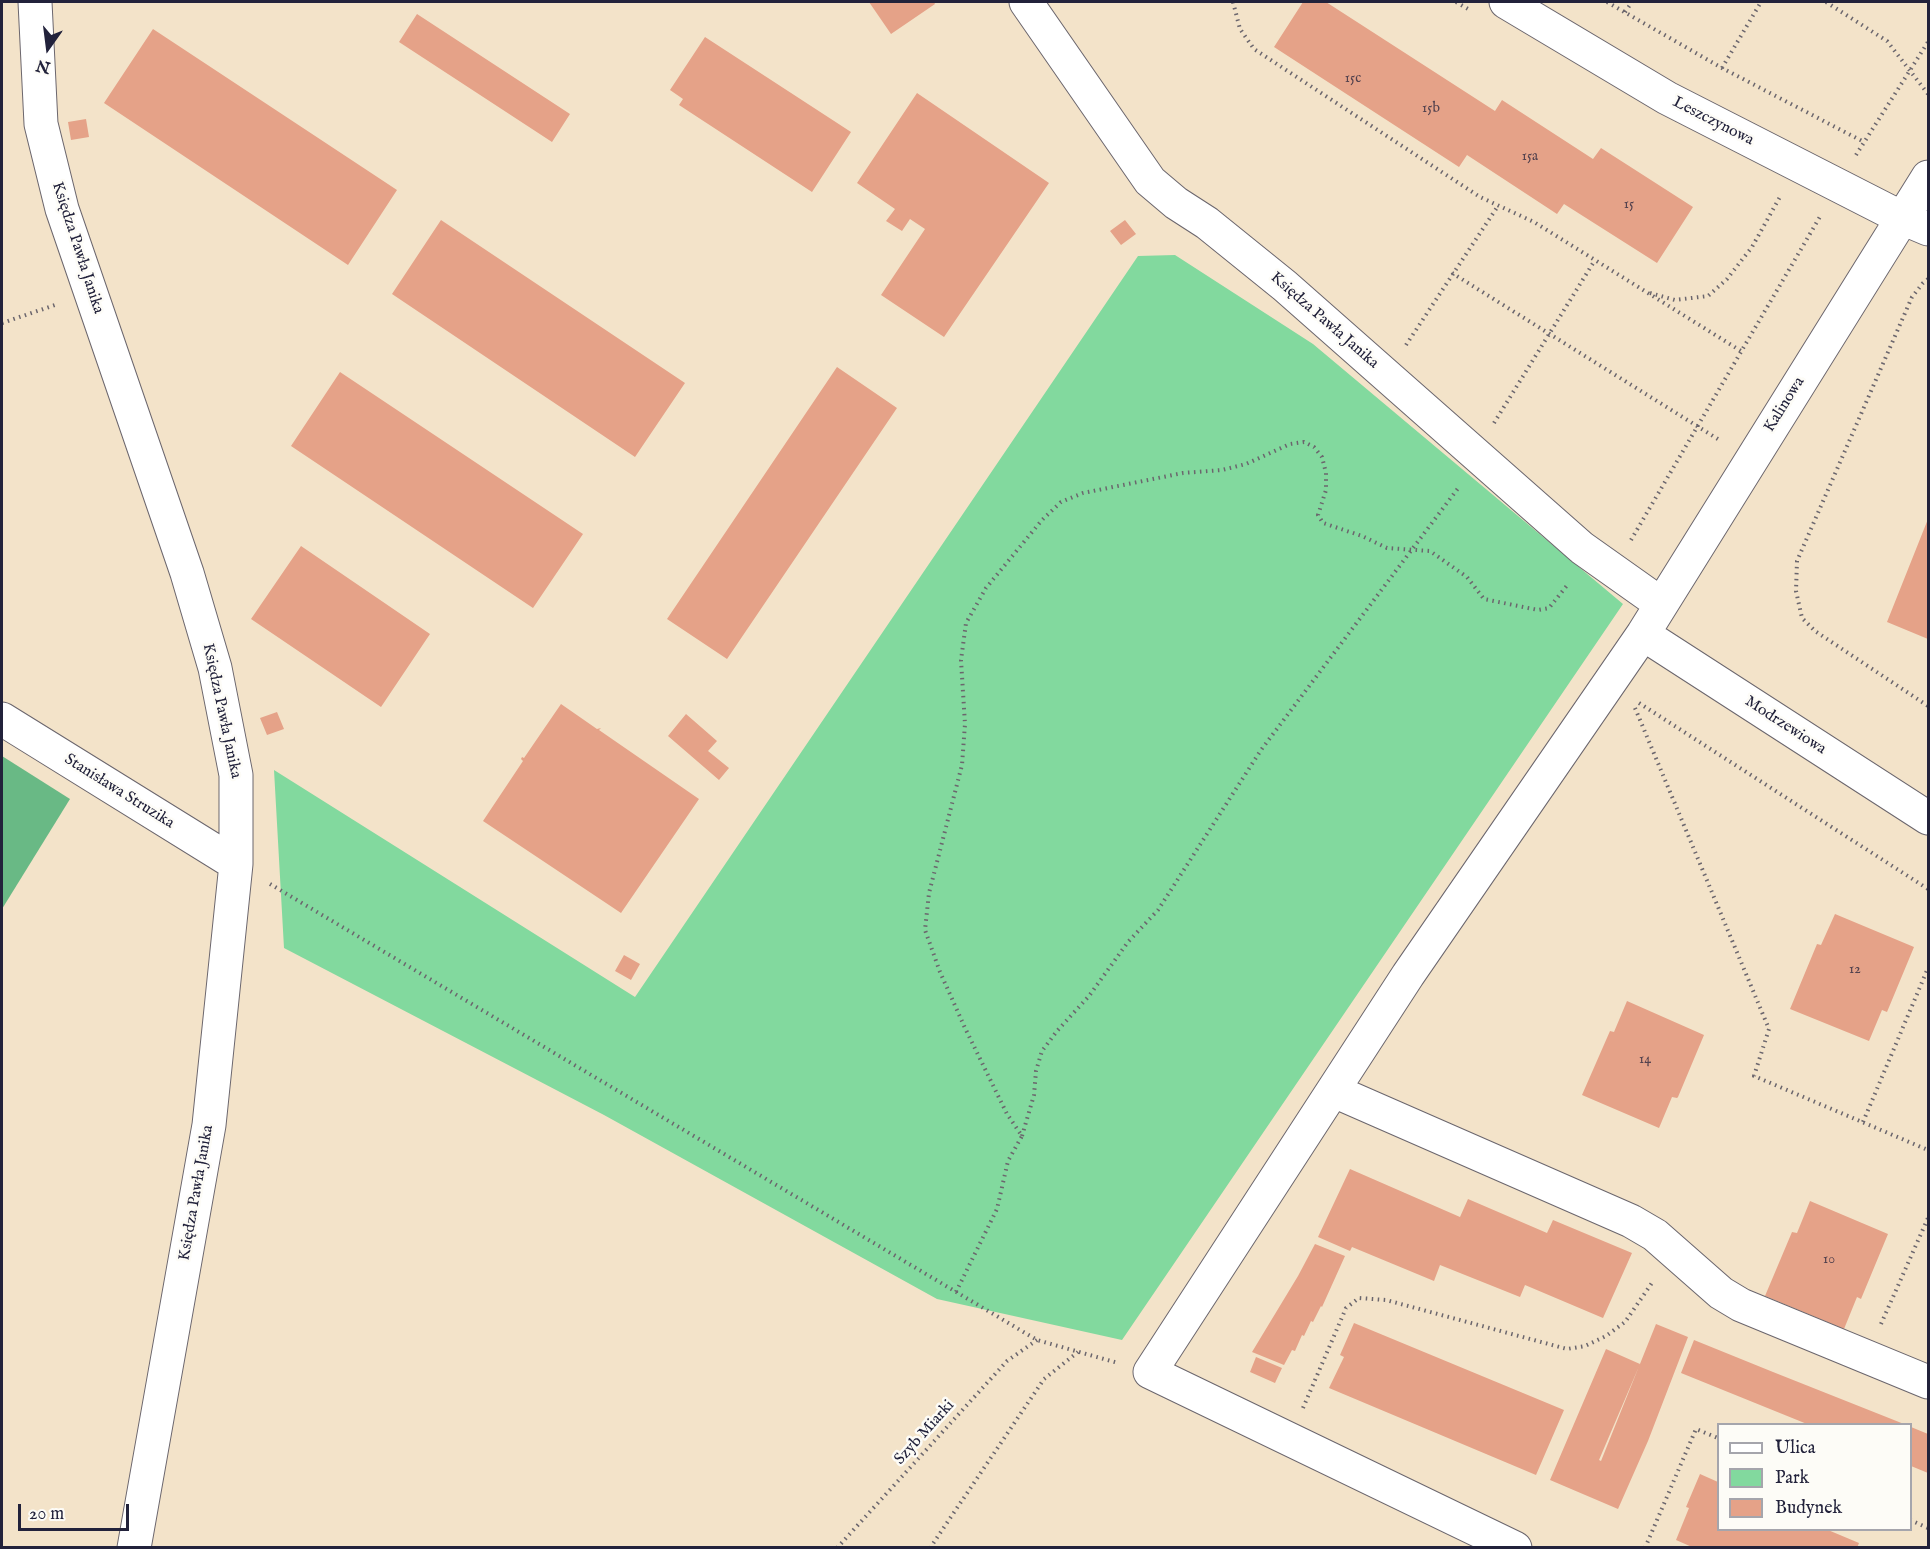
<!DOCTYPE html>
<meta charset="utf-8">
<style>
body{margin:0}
#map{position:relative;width:1930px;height:1549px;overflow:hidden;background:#f3e3c9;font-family:"IM FELL English",serif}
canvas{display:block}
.frame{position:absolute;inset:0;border:3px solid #22223b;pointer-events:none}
.legend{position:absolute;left:1717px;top:1423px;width:195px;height:108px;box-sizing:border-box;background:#fdfcf7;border:2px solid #a5a5ac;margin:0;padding:8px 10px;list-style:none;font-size:18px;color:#22223b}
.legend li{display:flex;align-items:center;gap:12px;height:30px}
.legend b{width:30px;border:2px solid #a5a5ac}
.north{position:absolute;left:18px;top:18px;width:60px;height:60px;-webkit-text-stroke:4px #fdfcf7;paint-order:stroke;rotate:194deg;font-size:16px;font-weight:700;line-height:24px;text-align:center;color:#22223b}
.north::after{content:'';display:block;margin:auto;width:21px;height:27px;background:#22223b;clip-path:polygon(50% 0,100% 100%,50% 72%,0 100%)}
.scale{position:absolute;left:18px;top:1504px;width:111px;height:27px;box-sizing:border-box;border:3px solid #22223b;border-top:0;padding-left:8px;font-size:18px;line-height:21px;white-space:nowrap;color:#22223b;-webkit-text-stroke:4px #fdfcf7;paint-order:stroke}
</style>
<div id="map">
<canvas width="1930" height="1549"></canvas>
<div class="frame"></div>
<ul class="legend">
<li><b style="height:8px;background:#fff"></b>Ulica</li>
<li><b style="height:16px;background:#82d99e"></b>Park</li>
<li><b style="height:16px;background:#e5a288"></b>Budynek</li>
</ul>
<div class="north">N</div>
<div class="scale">20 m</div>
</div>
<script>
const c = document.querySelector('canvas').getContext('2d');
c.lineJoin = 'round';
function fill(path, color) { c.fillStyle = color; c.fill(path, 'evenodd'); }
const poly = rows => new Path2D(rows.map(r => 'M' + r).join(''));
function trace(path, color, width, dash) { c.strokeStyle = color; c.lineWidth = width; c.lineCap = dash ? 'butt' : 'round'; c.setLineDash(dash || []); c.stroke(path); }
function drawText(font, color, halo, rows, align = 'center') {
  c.font = font + ' "IM FELL English",serif'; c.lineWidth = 5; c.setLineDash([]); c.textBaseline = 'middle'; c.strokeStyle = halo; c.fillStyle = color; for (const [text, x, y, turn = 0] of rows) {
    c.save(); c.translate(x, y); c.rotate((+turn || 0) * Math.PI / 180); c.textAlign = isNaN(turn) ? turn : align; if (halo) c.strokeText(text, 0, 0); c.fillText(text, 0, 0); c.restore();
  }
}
const green = poly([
 [1175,255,1313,344,1623,604,1122,1340,937,1299,604,1115,284,948,274,770,635,997,1138,256]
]);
const forest = poly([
 [2,756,70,799,2,909]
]);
const building = poly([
 [869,2,934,2,935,4,891,34],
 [1303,2,1326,2,1495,111,1502,100,1593,159,1601,148,1693,207,1657,263,1564,204,1557,214,1467,155,1459,167,1274,47],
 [417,14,570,114,552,142,399,42],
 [153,29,397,190,348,265,104,103],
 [705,37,851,132,812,192,679,105,683,99,670,90],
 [917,93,1049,183,944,337,881,295,925,229,910,219,902,231,886,221,895,209,857,183],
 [86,119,89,137,71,140,68,122],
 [441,220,685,383,635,457,392,294],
 [1125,220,1136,234,1121,245,1110,231],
 [837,367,897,408,727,659,667,619],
 [340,372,583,534,533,608,291,446],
 [1928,519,1928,639,1887,622],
 [301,546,430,634,381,707,251,619],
 [561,704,597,729,601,728,599,730,699,799,621,913,483,821,523,761,521,759,522,757,524,758],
 [277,712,284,729,267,735,260,718],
 [686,714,717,741,708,751,729,768,719,780,668,736],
 [1835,914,1914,947,1887,1012,1882,1010,1869,1041,1790,1009,1817,944,1821,945],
 [624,955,640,964,631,980,615,971],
 [1627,1001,1704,1035,1678,1097,1677,1098,1672,1097,1659,1128,1582,1095,1610,1031,1614,1032],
 [1350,1169,1460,1217,1468,1199,1547,1233,1553,1220,1632,1253,1603,1318,1525,1285,1520,1297,1440,1265,1434,1281,1352,1247,1350,1251,1318,1237],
 [1810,1201,1888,1234,1861,1299,1857,1297,1844,1329,1765,1296,1792,1232,1797,1233],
 [1315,1244,1345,1256,1322,1307,1321,1306,1313,1322,1311,1321,1304,1336,1302,1335,1295,1351,1292,1350,1284,1365,1252,1352,1298,1276],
 [1354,1323,1564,1410,1536,1475,1329,1388,1344,1357,1340,1355],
 [1656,1324,1688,1337,1648,1441,1618,1509,1550,1480,1606,1349,1640,1364,1599,1460,1601,1461],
 [1694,1340,1773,1372,1904,1424,1807,1424,1681,1373],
 [1256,1357,1282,1368,1275,1383,1250,1372],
 [1911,1427,1928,1434,1928,1473,1911,1466],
 [1700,1474,1718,1482,1719,1530,1828,1530,1859,1543,1857,1548,1692,1547,1676,1540,1689,1508,1686,1507]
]);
const path = poly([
 [1233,2,1240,29,1254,49,1480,197,1534,222,1741,351],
 [1456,2,1470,10],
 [1607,2,1722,68,1864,142],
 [1826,2,1887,41,1928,94],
 [1625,12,1632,2],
 [1722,68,1761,2],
 [1856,155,1928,42],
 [1452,273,1721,441],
 [1928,279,1923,283,1912,297,1797,561,1796,591,1802,618,1815,631,1928,706],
 [1650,293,1675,300,1708,296,1727,279,1752,247,1781,195],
 [2,323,58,304],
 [1406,345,1498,206],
 [1494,423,1595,260],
 [1631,540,1821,215],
 [1639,703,1928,889],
 [1635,708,1769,1029,1754,1076,1928,1150],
 [270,884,1037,1340,1118,1363],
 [1863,1122,1928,968],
 [1022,1136,1034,1095,1036,1071,1042,1051,1057,1031,1089,996,1128,942,1158,910,1261,750,1459,487],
 [956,1292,997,1209,1008,1161,1022,1136,1007,1114,965,1028,940,972,925,930,929,893,962,765,965,724,961,660,966,623,986,588,1042,520,1061,502,1083,493,1183,473,1222,470,1246,464,1290,444,1304,442,1314,447,1322,457,1326,473,1326,490,1318,515,1323,523,1362,536,1387,548,1430,551,1467,577,1484,599,1538,610,1549,608,1569,583],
 [1881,1324,1928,1218],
 [1303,1408,1346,1308,1359,1298,1386,1300,1567,1349,1585,1346,1606,1336,1625,1322,1654,1280],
 [1910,1520,1928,1528],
 [837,1548,1007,1361,1037,1340],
 [930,1548,1044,1379,1078,1352],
 [1645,1548,1696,1429,1718,1438]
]);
const minor = poly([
 [35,2,41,124,62,209,187,573,215,668,236,775,236,864,209,1125,134,1548],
 [1026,2,1150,181,1176,203,1207,223,1285,286,1582,548,1661,604],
 [1506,2,1667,98,1902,218,1928,229],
 [1643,634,1928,818],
 [2,719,236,864],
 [1334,1091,1631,1221,1655,1235,1721,1293,1741,1305,1928,1382],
 [1515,1548,1150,1372,1408,975,1643,634,1928,177]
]);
const numberNames = [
 ["15c",1353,79],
 ["15b",1431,109],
 ["15a",1530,157],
 ["15",1629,205],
 ["12",1855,970],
 ["14",1645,1060],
 ["10",1829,1260]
];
const streetNames = [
 ["Leszczynowa",1713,122,27],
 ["Księdza Pawła Janika",77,248,72],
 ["Księdza Pawła Janika",1324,321,41],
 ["Kalinowa",1785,405,-58],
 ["Księdza Pawła Janika",221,711,78],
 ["Modrzewiowa",1785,726,33],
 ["Stanisława Struzika",119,792,32],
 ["Księdza Pawła Janika",197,1193,-80],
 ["Szyb Miarki",925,1433,-48]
];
fill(green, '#82d99e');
fill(forest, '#69b985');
fill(building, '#e5a288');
trace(minor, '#6b666d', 35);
trace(path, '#6b666d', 4, [1.5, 4.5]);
trace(minor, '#fff', 33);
drawText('14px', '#53424e', null, numberNames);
drawText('16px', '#22223b', '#fdfcf7', streetNames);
</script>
